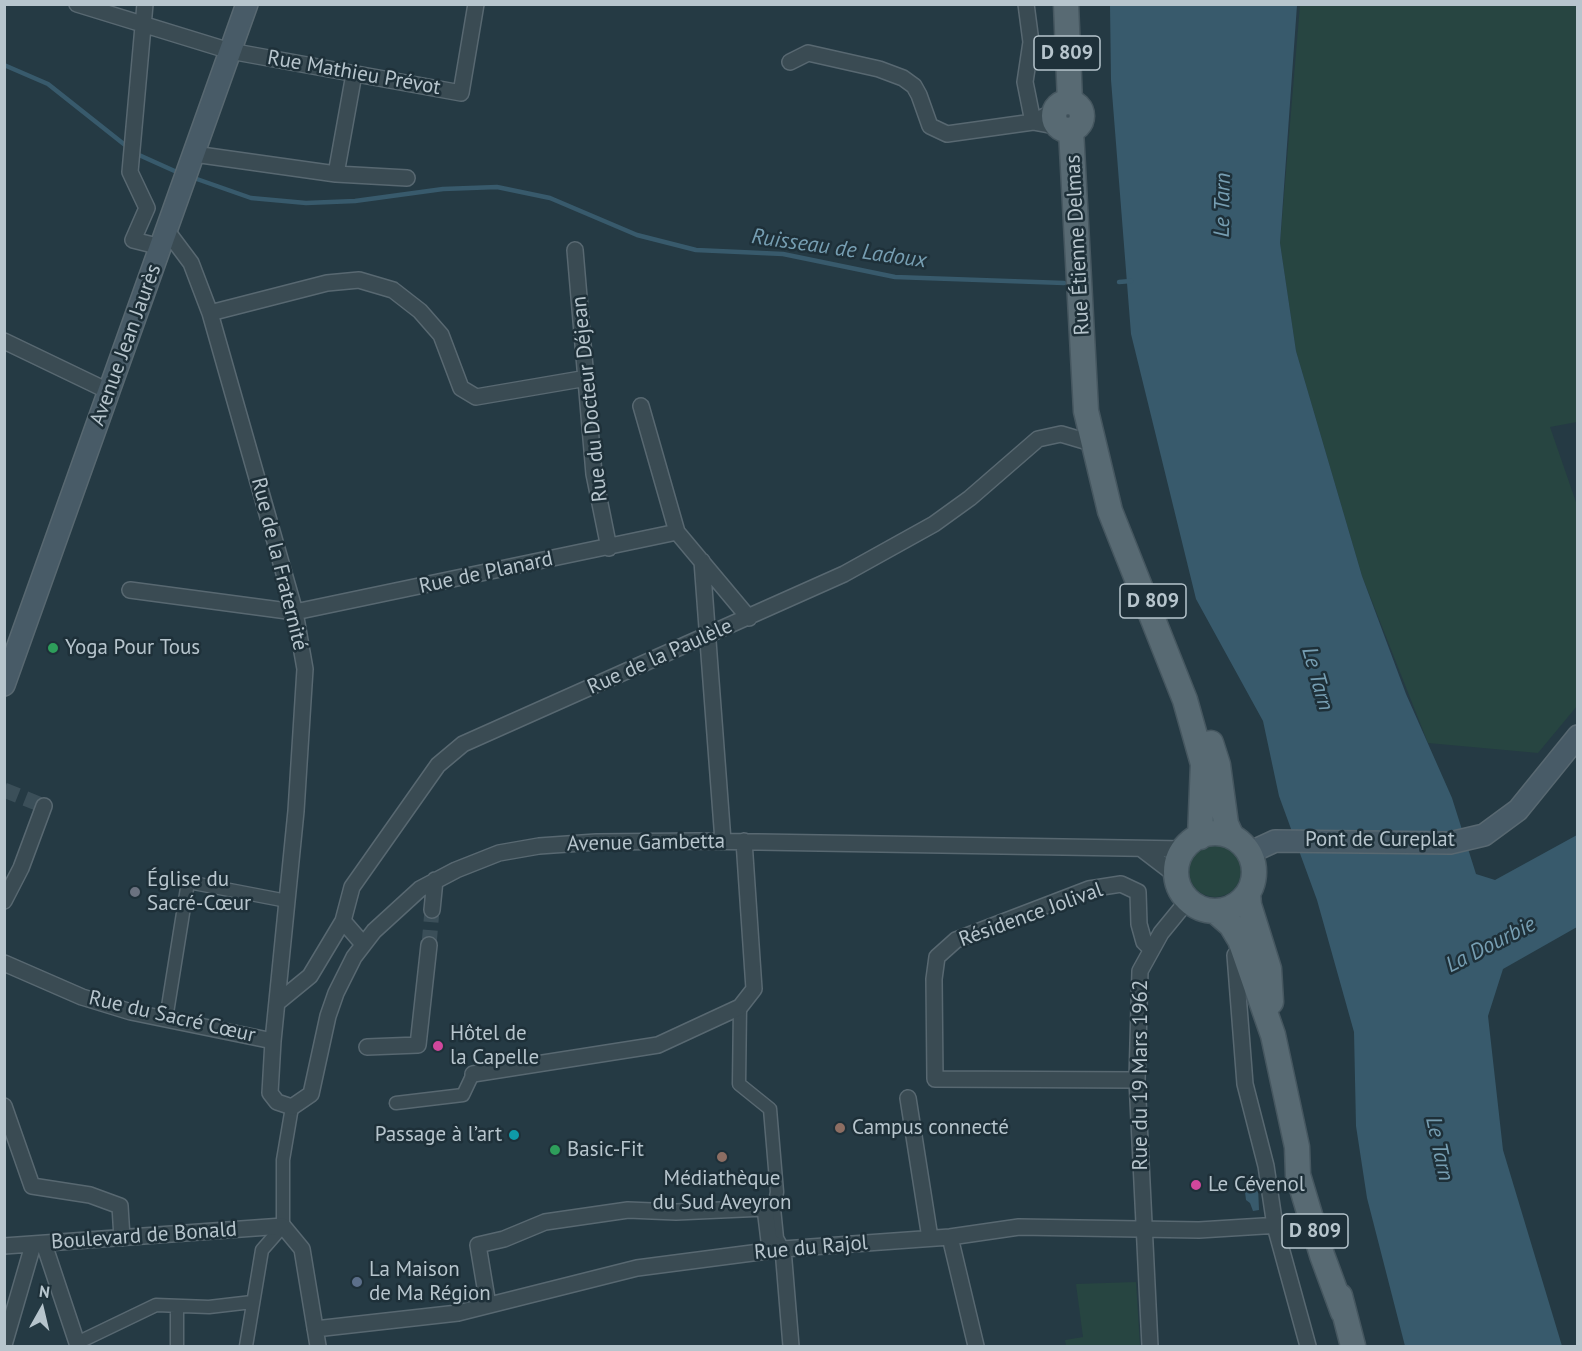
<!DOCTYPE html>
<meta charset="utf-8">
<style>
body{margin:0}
#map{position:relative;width:1582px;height:1351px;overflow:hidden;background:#253a44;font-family:"PT Sans",sans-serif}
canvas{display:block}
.frame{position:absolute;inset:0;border:6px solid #b7c5cd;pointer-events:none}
.north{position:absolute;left:12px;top:1279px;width:60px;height:60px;-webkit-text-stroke:4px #1e3039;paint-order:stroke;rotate:8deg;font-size:16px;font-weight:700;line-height:24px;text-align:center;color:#b7c5cd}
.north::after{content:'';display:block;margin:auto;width:21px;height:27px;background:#b7c5cd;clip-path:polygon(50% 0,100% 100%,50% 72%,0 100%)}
</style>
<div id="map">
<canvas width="1582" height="1351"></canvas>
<div class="frame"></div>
<div class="north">N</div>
</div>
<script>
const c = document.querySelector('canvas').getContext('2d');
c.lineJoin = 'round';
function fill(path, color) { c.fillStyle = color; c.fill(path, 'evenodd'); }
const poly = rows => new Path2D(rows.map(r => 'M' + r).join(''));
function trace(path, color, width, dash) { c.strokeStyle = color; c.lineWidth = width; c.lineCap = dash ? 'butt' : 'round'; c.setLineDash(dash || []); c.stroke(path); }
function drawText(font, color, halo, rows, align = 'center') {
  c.font = font + ' "PT Sans",sans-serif'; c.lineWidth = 5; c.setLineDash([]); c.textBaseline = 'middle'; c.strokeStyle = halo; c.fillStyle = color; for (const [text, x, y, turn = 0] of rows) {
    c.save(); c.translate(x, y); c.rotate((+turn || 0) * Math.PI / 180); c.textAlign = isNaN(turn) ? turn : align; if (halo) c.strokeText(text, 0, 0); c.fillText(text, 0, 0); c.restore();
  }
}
const green = poly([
 [1300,5,1577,5,1577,422,1550,427,1577,505,1577,706,1538,753,1428,743,1362,576,1296,351,1280,243],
 '1189 871a26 26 0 1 1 52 0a26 26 0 1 1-52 0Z',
 [1136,1282,1140,1346,1066,1346,1065,1340,1083,1337,1076,1284]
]);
const water = poly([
 [1110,5,1297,5,1280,243,1296,351,1362,576,1406,694,1452,798,1476,874,1495,880,1577,835,1577,927,1503,969,1488,1016,1503,1150,1562,1346,1405,1346,1367,1198,1356,1126,1354,1032,1317,900,1279,796,1263,721,1196,599,1131,334,1111,80],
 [1252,1183,1253,1187,1258,1187,1259,1210,1253,1211,1250,1203,1246,1200,1244,1184]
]);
const stream = poly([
 [4,65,48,84,125,145],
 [139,155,179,173],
 [194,178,251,198,306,203,355,201,443,189,497,187,550,198,637,235,696,250,783,254,895,277,1064,283],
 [1119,282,1131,281]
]);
const minorTunnel = poly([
 [4,790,44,806],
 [429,945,432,910]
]);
const pedestrian = poly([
 [740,1007,739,1084,770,1109,777,1192,774,1208,777,1238,783,1249],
 [166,1019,188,882,287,901],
 [396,1103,463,1095,473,1074],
 [177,1306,177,1346],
 [77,1343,156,1305,209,1307,252,1302],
 [246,1346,262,1250,283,1226,283,1160,292,1107]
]);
const minor = poly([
 [77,4,230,51,461,93,476,4],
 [145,4,130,172,147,208,133,240,161,247],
 [1026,4,1031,42,1025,82,1033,122],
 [790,62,808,53,879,69,903,78,914,86,919,95,930,126,947,134,1033,122,1060,127],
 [1033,122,1055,111],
 [194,154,336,174,407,178],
 [336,174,354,74],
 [167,231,191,263,210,313,295,612,305,669,296,811,273,1041,270,1093,277,1102,292,1107,311,1094,328,1016,336,993,354,957,374,931,420,889,456,870,499,853,539,846,596,842,698,841,1185,849],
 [575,250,594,474,609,548],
 [210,313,327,283,359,280,393,290,420,311,441,335,461,388,476,397,587,378],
 [4,341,108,391],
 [641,406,677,532,749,618],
 [702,561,723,841],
 [130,590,295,612,677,532],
 [1143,850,1177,876],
 [4,901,21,868,44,806],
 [432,910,435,880],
 [363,944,343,921,352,887,438,765,463,744,844,574,934,524,970,498,1038,439,1061,434,1088,442,1095,452],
 [1235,955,1245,1084,1266,1166,1275,1226,1308,1346],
 [4,963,82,997,131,1012,273,1041],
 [277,1003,310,976,343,921],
 [367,1047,418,1045,429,945],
 [473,1074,658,1045,740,1007,754,989,744,841],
 [1137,1080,935,1079,934,979,937,957,956,940,1089,889,1121,884,1138,892,1139,924,1144,942,1150,948],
 [908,1098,930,1238],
 [4,1106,32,1186,90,1195,120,1206,122,1238],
 [950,1237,976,1346],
 [44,1244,78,1346],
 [4,1246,283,1226,302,1249,318,1346],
 [783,1249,791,1346],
 [488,1305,478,1245,504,1239,545,1222,628,1210,676,1212,765,1208,769,1241,783,1249],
 [315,1329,458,1313,637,1268,783,1249,950,1237,1019,1227,1199,1230,1312,1223],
 [4,1345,33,1245],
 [1150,1346,1137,1080,1140,971,1161,933,1188,900]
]);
const secondary = poly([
 [4,685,247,4],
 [1249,853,1275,841,1450,843,1484,835,1518,810,1578,736]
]);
const primary = poly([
 [1066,4,1070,102],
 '1054 116a14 14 0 1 1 28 0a14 14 0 1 1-28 0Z',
 [1071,130,1086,411,1110,511,1185,700,1203,764,1200,837],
 [1211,743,1218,765,1226,824,1232,837],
 '1176 872a39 39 0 1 1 78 0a39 39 0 1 1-78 0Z',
 [1248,893,1249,905,1269,969,1271,1002],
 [1215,911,1231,925,1240,940,1273,1035,1297,1147,1298,1175,1322,1255,1343,1312],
 [1340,1296,1353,1346]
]);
const markers = [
 [53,648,6,"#2e9e5b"],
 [135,892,6,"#6b7280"],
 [438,1046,6,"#d1479c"],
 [840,1128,6,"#8d6e63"],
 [514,1135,6,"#0f9aa8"],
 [555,1150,6,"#2e9e5b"],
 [722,1157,6,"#8d6e63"],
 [1196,1185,6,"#d1479c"],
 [357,1282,6,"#5c6f8a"]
];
const shields = [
 [1067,53,66],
 [1153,601,66],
 [1315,1231,66]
];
const shieldNames = [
 ["D 809",1067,53],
 ["D 809",1153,601],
 ["D 809",1315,1231]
];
const streetNames = [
 ["Rue Mathieu Prévot",354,73,10],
 ["Rue Étienne Delmas",1078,245,-93],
 ["Avenue Jean Jaurès",126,345,-70],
 ["Rue du Docteur Déjean",590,399,-96],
 ["Rue de la Fraternité",279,564,76],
 ["Rue de Planard",486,573,-12],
 ["Rue de la Paulèle",660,657,-24],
 ["Pont de Cureplat",1380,840],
 ["Avenue Gambetta",646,843,-1],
 ["Résidence Jolival",1031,915,-20],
 ["Rue du Sacré Cœur",172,1017,13],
 ["Rue du 19 Mars 1962",1141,1075,-90],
 ["Boulevard de Bonald",144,1236,-4],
 ["Rue du Rajol",811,1248,-5]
];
const poiNames = [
 ["Yoga Pour Tous",65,648],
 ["Église du",147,880],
 ["Sacré-Cœur",147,904],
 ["Hôtel de",450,1034],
 ["la Capelle",450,1058],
 ["Campus connecté",852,1128],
 ["Passage à l’art",502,1135,"right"],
 ["Basic-Fit",567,1150],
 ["Médiathèque",722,1179,"center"],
 ["du Sud Aveyron",722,1203,"center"],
 ["Le Cévenol",1208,1185],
 ["La Maison",369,1270],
 ["de Ma Région",369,1294]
];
const waterNames = [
 ["Le Tarn",1223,205,-89],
 ["Ruisseau de Ladoux",839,249,8],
 ["Le Tarn",1317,679,74],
 ["La Dourbie",1491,945,-27],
 ["Le Tarn",1439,1149,78]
];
fill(green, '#274541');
fill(water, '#385a6c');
trace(stream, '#385a6c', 4.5);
trace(minorTunnel, '#3b4f59', 15, [15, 8]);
trace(pedestrian, '#586871', 15);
trace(minor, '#586871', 18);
trace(secondary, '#586871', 24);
trace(primary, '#465760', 27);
trace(pedestrian, '#3a4b53', 12);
trace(minor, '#3a4b53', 15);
trace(secondary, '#485b67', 21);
trace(primary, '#586a73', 24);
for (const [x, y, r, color] of markers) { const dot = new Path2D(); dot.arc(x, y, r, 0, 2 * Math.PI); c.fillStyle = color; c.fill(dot); trace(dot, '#1e3039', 2); }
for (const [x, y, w] of shields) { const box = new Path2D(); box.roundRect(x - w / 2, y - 17, w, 34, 4.5); c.fillStyle = '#1e3039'; c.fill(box); trace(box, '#b7c5cd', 1.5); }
drawText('bold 20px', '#b7c5cd', null, shieldNames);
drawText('21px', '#b7c5cd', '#1e3039', streetNames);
drawText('21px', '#b7c5cd', '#1e3039', poiNames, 'left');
drawText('italic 22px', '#769eb2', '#1e3039', waterNames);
</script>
